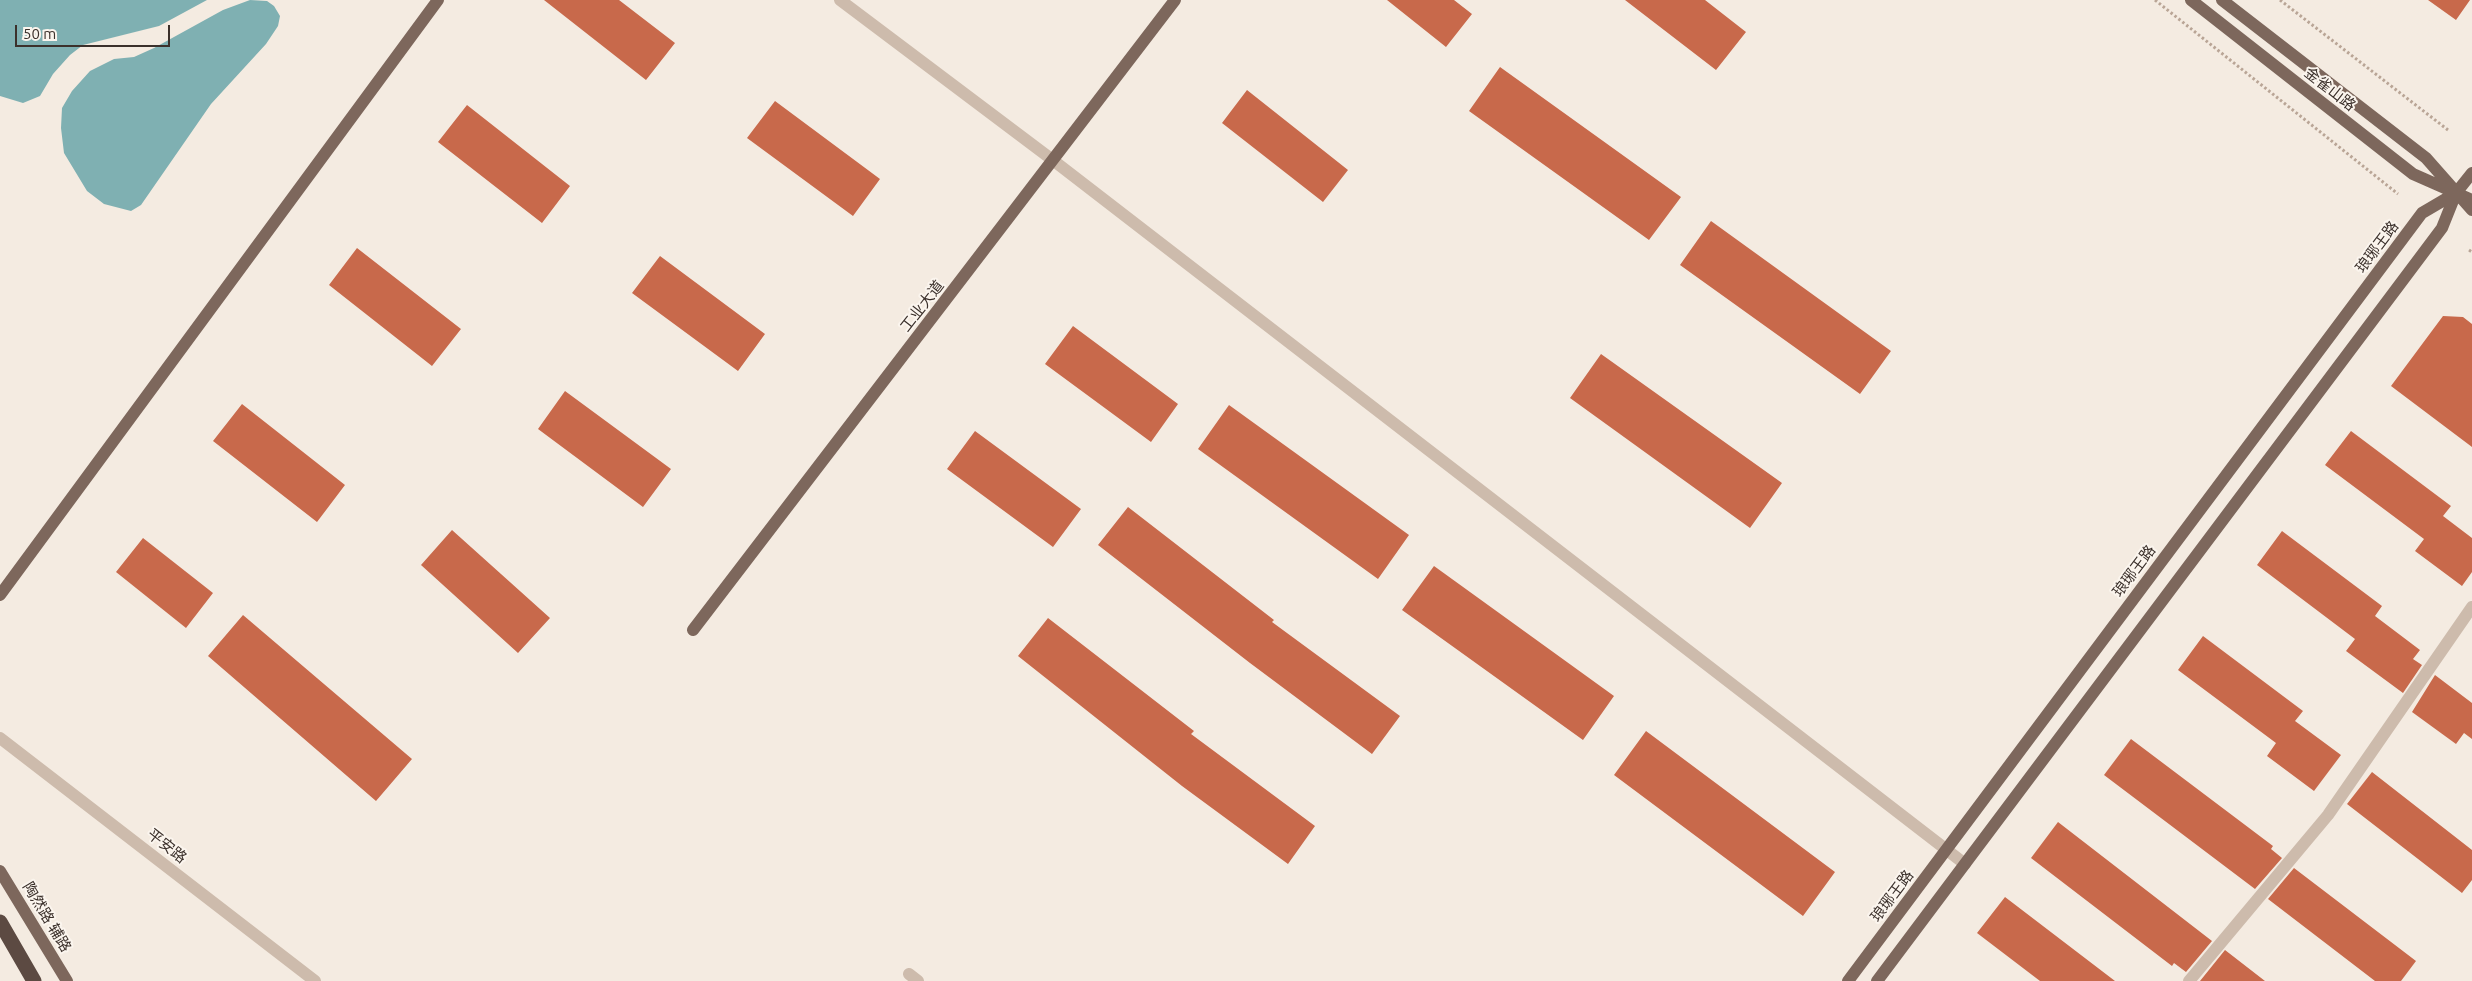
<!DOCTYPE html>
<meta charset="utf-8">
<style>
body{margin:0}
#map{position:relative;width:2472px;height:981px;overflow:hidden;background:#f4ebe1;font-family:Ubuntu,sans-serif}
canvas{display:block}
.scale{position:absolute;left:15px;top:25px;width:155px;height:22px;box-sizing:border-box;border:2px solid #3b302b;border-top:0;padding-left:6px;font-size:15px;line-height:18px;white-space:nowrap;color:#3b302b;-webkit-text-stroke:4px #fbf5ee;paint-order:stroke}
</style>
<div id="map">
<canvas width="2472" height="981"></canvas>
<div class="scale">50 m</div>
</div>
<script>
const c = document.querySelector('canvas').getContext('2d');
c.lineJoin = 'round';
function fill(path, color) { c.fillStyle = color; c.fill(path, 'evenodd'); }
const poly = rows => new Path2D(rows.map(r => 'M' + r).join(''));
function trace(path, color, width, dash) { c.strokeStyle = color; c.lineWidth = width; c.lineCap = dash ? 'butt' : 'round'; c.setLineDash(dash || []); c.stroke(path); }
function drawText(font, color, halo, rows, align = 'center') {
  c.font = font + ' Ubuntu,"Noto Sans SC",sans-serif'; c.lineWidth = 4; c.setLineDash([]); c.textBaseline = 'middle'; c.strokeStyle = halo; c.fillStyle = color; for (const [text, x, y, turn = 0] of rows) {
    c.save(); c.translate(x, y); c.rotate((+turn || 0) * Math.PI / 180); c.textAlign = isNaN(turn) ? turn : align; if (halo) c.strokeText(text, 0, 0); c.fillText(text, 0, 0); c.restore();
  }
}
const water = poly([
 [0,0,207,0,159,26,83,45,70,55,53,74,40,96,23,103,0,96],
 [250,0,267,1,274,6,280,16,278,26,266,44,211,104,141,205,131,211,104,204,87,191,64,153,61,128,62,108,72,91,90,71,114,59,134,57,154,48,223,10]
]);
const building = poly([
 [544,0,619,0,675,43,646,80],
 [1387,0,1454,0,1472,14,1446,47],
 [1625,0,1705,0,1746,32,1716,70],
 [2428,0,2470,0,2456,20],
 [1500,67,1681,197,1649,240,1469,111],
 [1247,90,1348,170,1323,202,1222,123],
 [775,101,880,179,853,216,747,138],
 [467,105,570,186,542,223,438,142],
 [1711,221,1891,351,1860,394,1680,265],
 [357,248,461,329,432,366,329,285],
 [660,256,765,334,738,371,632,293],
 [2443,316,2463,317,2472,324,2472,447,2391,386],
 [1073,326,1178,404,1151,442,1045,364],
 [1601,354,1782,483,1750,528,1570,398],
 [565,391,671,469,643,507,538,429],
 [242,404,345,485,317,522,213,441],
 [1229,405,1409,535,1378,579,1198,449],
 [975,431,1081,509,1053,547,947,469],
 [2351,431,2451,506,2443,516,2472,538,2472,572,2462,586,2415,551,2424,539,2325,465],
 [1128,507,1274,620,1272,622,1400,716,1372,754,1250,663,1098,545],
 [452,530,550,618,518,653,421,565],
 [2282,531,2382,606,2375,616,2420,650,2413,659,2422,665,2403,693,2346,651,2355,639,2257,565],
 [143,538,213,593,186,628,116,572],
 [1434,566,1614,696,1583,740,1402,610],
 [243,615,412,759,376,801,208,656],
 [1048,618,1194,731,1191,734,1315,826,1288,864,1182,786,1018,656],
 [2203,636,2303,711,2295,721,2341,755,2314,791,2267,756,2276,743,2178,670],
 [2435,675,2472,703,2472,739,2464,733,2456,744,2412,712],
 [1646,731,1835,872,1803,916,1614,775],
 [2131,739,2273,846,2271,849,2282,858,2255,889,2104,775],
 [2372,772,2472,850,2472,880,2462,893,2347,804],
 [2058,822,2212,941,2186,972,2174,963,2172,966,2031,858],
 [2294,868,2416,961,2401,981,2375,981,2268,899],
 [2005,897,2115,981,2040,981,1977,933],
 [2225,950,2265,981,2200,981]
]);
const path = poly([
 [2155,0,2398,194],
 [2280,0,2448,130],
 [2469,250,2472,252]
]);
const minor = poly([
 [840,0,1054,161,1965,864],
 [0,738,315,981],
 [909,974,918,981],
 [2189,981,2328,815,2472,607]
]);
const major = poly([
 [2191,0,2413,174,2472,200],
 [2222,0,2426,158,2472,210],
 [0,595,438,0],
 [693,630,1175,0],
 [0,871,67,981],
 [1848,981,2422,213,2456,193],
 [1877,981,2442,228,2456,193,2472,173]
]);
const highway = poly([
 [0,922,34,981]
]);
const streetNames = [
 ["金雀山路",2330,89,38],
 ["琅琊王路",2377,247,-53],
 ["工业大道",922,306,-52],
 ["琅琊王路",2134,571,-53],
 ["平安路",167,846,38],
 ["琅琊王路",1892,896,-53],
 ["陶然路 辅路",47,917,59]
];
fill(water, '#7fb0b2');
fill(building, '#c8694b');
trace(path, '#b9a596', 3, [2.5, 2.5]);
trace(minor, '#cdbbac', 12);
trace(major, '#7d675c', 12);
trace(highway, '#5c4a42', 15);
drawText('15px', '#3b302b', '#fbf5ee', streetNames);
</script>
